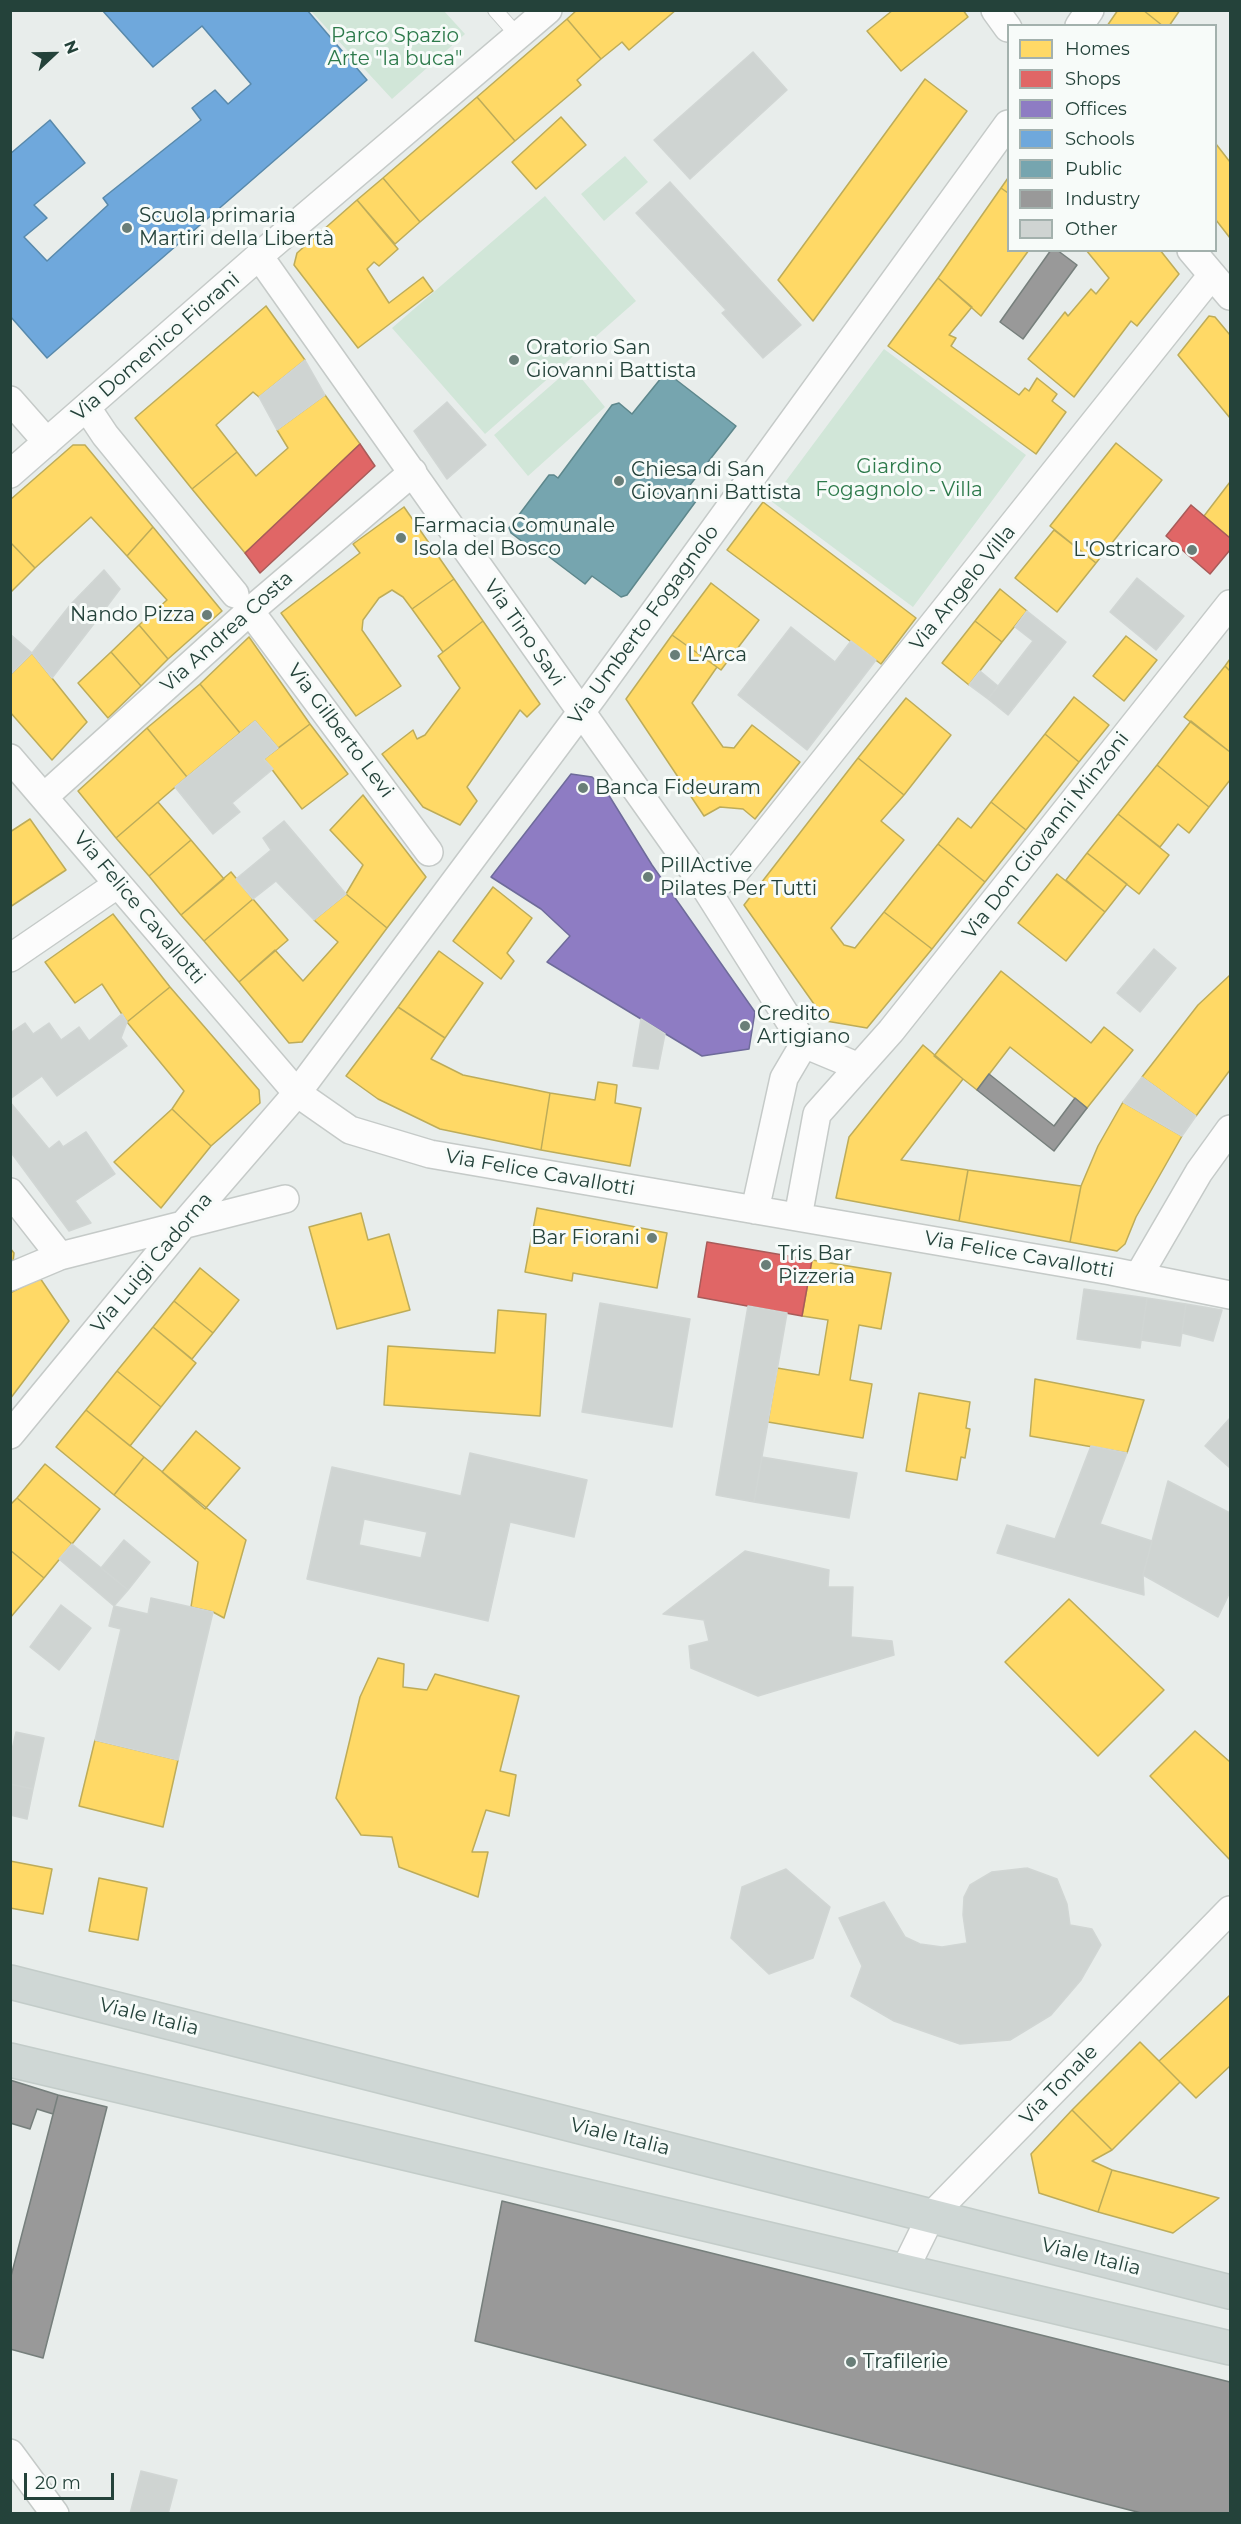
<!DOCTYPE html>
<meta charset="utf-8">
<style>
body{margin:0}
#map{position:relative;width:1241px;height:2524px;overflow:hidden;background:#e8edeb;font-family:Montserrat,sans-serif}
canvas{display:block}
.frame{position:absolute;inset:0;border:12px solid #24423a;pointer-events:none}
.legend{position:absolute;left:1007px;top:24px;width:210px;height:228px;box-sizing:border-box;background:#f7fbf9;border:2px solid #a3b1ad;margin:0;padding:8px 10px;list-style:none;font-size:18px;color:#24423a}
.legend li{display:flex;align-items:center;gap:12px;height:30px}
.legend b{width:30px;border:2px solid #a3b1ad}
.north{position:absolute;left:24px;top:24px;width:60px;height:60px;-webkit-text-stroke:4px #f7fbf9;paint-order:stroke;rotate:68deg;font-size:16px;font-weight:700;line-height:24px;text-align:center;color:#24423a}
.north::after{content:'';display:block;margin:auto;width:21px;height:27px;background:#24423a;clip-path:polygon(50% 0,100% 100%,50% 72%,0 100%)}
.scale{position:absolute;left:24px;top:2473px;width:90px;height:27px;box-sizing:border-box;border:3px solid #24423a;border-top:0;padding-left:8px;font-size:18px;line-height:21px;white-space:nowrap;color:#24423a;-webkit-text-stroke:4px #f7fbf9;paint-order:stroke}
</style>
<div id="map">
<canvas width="1241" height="2524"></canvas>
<div class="frame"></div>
<ul class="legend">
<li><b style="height:16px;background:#ffd966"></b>Homes</li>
<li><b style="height:16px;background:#e06666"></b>Shops</li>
<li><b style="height:16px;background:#8e7cc3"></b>Offices</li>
<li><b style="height:16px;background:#6fa8dc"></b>Schools</li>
<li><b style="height:16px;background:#76a5af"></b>Public</li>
<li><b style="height:16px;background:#999"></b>Industry</li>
<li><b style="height:16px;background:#cfd4d2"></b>Other</li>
</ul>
<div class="north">N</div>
<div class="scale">20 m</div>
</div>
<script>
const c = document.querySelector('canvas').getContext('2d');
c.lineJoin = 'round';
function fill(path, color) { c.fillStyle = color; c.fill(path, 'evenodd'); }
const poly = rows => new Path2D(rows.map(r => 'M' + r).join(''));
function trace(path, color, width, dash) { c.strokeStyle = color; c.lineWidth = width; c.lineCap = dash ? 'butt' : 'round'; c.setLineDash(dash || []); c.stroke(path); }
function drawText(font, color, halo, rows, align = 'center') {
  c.font = font + ' Montserrat,sans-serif'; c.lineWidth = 6; c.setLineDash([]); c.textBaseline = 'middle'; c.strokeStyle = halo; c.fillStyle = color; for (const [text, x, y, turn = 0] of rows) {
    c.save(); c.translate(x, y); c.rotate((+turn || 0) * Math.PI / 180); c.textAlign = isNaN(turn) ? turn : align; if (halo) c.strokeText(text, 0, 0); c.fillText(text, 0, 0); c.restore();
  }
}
const green = poly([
 [311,11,444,11,465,34,392,99],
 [625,156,648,182,604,221,581,194],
 [545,196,636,301,485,434,392,328],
 [884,349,1026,455,913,607,771,501],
 [572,367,605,407,528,476,494,435]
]);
const homes = poly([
 [577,10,676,10,629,50,622,42,601,59,567,19,577,10],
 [893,10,963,10,968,17,901,71,867,31,893,10],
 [1118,10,1143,10,1163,26,1107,26,1118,10],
 [1143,10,1180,10,1169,26,1163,26,1143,10],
 [567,19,601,59,577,80,581,85,515,141,477,97,567,19],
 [925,79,967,111,813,321,778,280,925,79],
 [477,97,515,141,420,222,383,178,477,97],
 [561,117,586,145,536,189,512,162,561,117],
 [1216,144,1230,162,1230,238,1216,220,1216,144],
 [383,178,420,222,395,244,357,200,383,178],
 [1008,178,1008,193,1001,188,1008,178],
 [1001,188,1008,193,1008,250,1029,250,981,316,938,278,1001,188],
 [357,200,398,249,379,266,374,262,367,269,389,303,423,277,433,291,358,348,294,265,297,253,357,200],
 [1086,250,1160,250,1179,274,1137,326,1131,321,1074,397,1028,359,1065,312,1068,316,1091,289,1096,294,1109,278,1086,250],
 [938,278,972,307,949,335,956,338,951,346,1019,395,1025,388,1029,391,1037,378,1057,394,1052,401,1066,412,1036,454,888,346,938,278],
 [266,306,305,360,259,397,253,392,216,425,237,452,192,489,135,418,266,306],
 [1209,316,1215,317,1230,335,1230,418,1178,355,1209,316],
 [325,395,360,444,245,553,192,489,237,452,256,476,288,448,277,430,325,395],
 [1116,443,1162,480,1096,563,1050,526,1116,443],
 [73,445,85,445,153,527,127,556,91,517,35,568,10,542,10,500,73,445],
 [1230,482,1230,538,1204,516,1230,482],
 [763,502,916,618,881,664,727,550,763,502],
 [404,507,454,579,412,609,403,597,392,590,379,598,363,620,362,630,401,686,356,716,281,613,360,553,353,544,404,507],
 [153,527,222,611,168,659,139,625,167,600,127,556,153,527],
 [1054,530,1096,563,1057,612,1015,578,1054,530],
 [10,542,35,568,10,593,10,542],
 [454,579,483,621,443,652,412,609,454,579],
 [711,583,759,620,721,670,672,635,711,583],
 [1000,589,1027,611,1002,642,975,621,1000,589],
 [483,621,540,704,527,717,520,710,467,787,477,801,460,825,423,807,382,754,413,730,417,739,425,735,460,688,438,656,483,621],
 [975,621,1002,642,969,685,942,663,975,621],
 [139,625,168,659,141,686,111,652,139,625],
 [672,635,717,667,692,703,723,747,734,748,752,725,800,762,755,819,743,809,720,807,704,816,626,699,672,635],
 [1126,636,1157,660,1124,701,1093,676,1126,636],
 [249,637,310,724,278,748,255,721,240,733,200,684,249,637],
 [111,652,141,686,108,718,78,683,111,652],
 [32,653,87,722,52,760,10,712,10,675,32,653],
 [1230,659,1230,671,1225,666,1230,659],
 [1225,666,1230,671,1230,752,1184,717,1225,666],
 [200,684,240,733,187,777,147,728,200,684],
 [1074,697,1109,725,1079,762,1045,734,1074,697],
 [906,698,951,735,904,795,858,758,906,698],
 [1191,721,1230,752,1230,780,1209,807,1157,765,1191,721],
 [310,724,348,774,302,809,264,759,310,724],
 [147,728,187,777,116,838,78,791,147,728],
 [1045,734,1079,762,1026,830,991,802,1045,734],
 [858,758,904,795,881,821,904,840,831,928,844,945,855,948,884,912,932,949,867,1028,826,1021,744,905,858,758],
 [1157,765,1209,807,1189,833,1178,824,1160,847,1118,814,1157,765],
 [363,795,426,877,387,928,346,894,363,865,330,830,363,795],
 [158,802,191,840,149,876,116,838,158,802],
 [991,802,1026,830,985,882,938,844,958,818,971,828,991,802],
 [1118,814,1169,855,1139,894,1087,853,1118,814],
 [30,819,66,870,10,907,10,832,30,819],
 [191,840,224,879,181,915,149,876,191,840],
 [938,844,985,882,932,949,884,912,938,844],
 [1087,853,1127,884,1105,912,1066,880,1087,853],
 [231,872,253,899,204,941,181,915,231,872],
 [1057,874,1105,912,1066,961,1018,923,1057,874],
 [493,887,532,918,507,953,514,961,501,979,453,941,493,887],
 [346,894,387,928,302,1042,289,1043,239,982,275,950,303,981,338,942,314,920,346,894],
 [253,899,288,940,239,982,204,941,253,899],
 [113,914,170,987,127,1022,102,984,75,1003,45,962,113,914],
 [439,951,483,983,445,1038,398,1007,439,951],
 [1001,971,1091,1043,1104,1027,1133,1050,1087,1108,1010,1047,977,1090,934,1056,1001,971],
 [1230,975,1230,1070,1196,1116,1142,1077,1198,1005,1230,975],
 [170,987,259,1090,260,1103,211,1146,172,1109,184,1091,127,1022,170,987],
 [398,1007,445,1038,431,1059,463,1075,550,1093,541,1150,440,1129,378,1099,346,1076,398,1007],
 [923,1045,963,1079,901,1160,968,1170,959,1221,836,1198,849,1137,923,1045],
 [598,1082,617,1085,615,1103,641,1108,630,1166,541,1150,550,1093,595,1100,598,1082],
 [1123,1102,1182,1136,1136,1217,1125,1244,1117,1251,1070,1242,1081,1186,1098,1146,1123,1102],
 [172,1109,211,1146,161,1208,114,1162,172,1109],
 [968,1170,1081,1186,1070,1242,959,1221,968,1170],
 [537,1208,667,1233,657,1288,573,1273,572,1281,525,1272,537,1208],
 [361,1213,368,1240,389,1234,410,1310,337,1329,309,1227,361,1213],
 [10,1248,14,1253,13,1263,10,1264,10,1248],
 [812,1260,891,1273,881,1329,859,1325,850,1380,872,1384,863,1438,768,1422,777,1368,819,1375,828,1320,802,1316,812,1260],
 [200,1268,239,1300,213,1333,174,1301,200,1268],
 [40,1278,69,1321,10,1399,10,1293,40,1278],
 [174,1301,213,1333,192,1359,153,1327,174,1301],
 [498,1310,546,1314,540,1416,384,1405,388,1346,495,1353,498,1310],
 [153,1327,196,1363,161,1407,117,1371,153,1327],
 [117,1371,161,1407,130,1446,86,1410,117,1371],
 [1035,1379,1144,1400,1127,1453,1030,1436,1035,1379],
 [919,1393,970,1402,966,1428,970,1429,965,1458,961,1457,957,1480,906,1471,919,1393],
 [86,1410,144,1457,114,1495,56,1447,86,1410],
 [196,1431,240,1468,205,1509,162,1472,196,1431],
 [144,1457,246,1540,224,1618,213,1612,191,1607,198,1562,114,1495,144,1457],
 [45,1464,100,1509,72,1544,17,1498,45,1464],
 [17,1498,72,1544,44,1578,10,1550,10,1505,17,1498],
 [10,1550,44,1578,10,1618,10,1550],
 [1069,1599,1164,1690,1098,1756,1005,1662,1069,1599],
 [378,1658,404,1664,403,1687,427,1690,435,1674,519,1696,500,1771,516,1775,509,1816,486,1810,472,1852,488,1852,478,1897,399,1867,392,1837,361,1835,336,1798,360,1697,378,1658],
 [1195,1731,1230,1762,1230,1860,1150,1776,1195,1731],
 [95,1740,178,1760,163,1827,79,1806,95,1740],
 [10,1861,52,1869,43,1914,10,1908,10,1861],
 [99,1878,147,1888,138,1940,89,1931,99,1878],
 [1230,1995,1230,2066,1196,2098,1159,2061,1230,1995],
 [1140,2042,1180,2082,1112,2150,1072,2110,1140,2042],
 [1072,2110,1112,2150,1092,2161,1112,2170,1098,2212,1039,2193,1031,2154,1072,2110],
 [1112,2170,1219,2198,1173,2233,1098,2212,1112,2170]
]);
const shops = poly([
 [360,444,375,466,260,573,245,553,360,444],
 [1191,505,1230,538,1230,550,1210,574,1166,536,1191,505],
 [707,1242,812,1260,802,1316,698,1297,707,1242]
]);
const offices = poly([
 [571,774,592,777,605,789,652,865,755,1012,749,1049,702,1056,547,962,570,936,541,909,491,877,571,774]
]);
const schools = poly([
 [102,10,307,10,367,80,47,358,10,316,10,154,50,120,85,163,34,205,47,218,24,237,47,261,108,205,103,198,201,120,192,108,215,90,228,104,251,84,202,26,153,67,102,10]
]);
const public = poly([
 [666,372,736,426,690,485,702,493,627,595,621,597,592,576,585,584,536,547,532,549,511,533,509,528,549,475,554,475,558,478,612,405,619,403,632,414,666,372]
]);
const industry = poly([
 [1051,250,1057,250,1077,265,1023,339,1000,322,1051,250],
 [989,1074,1054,1126,1075,1098,1087,1108,1054,1151,977,1090,989,1074],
 [10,2080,58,2095,53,2114,37,2109,30,2129,10,2123,10,2080],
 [58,2095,107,2107,43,2358,10,2349,10,2280,58,2095],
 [502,2201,1230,2382,1230,2514,1145,2514,475,2341,502,2201]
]);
const building = poly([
 [753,52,787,90,690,179,654,140,753,52],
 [670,182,801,325,763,358,722,313,726,310,636,213,670,182],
 [305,360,325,395,277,430,259,397,305,360],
 [447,402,486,445,447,479,414,431,447,402],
 [104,570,120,589,93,625,71,604,104,570],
 [1137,578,1184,616,1156,650,1110,612,1137,578],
 [71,604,93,625,52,678,32,653,71,604],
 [1027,611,1066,642,1008,715,988,699,1033,641,1015,627,1027,611],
 [791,627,835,662,851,641,876,660,807,750,738,695,791,627],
 [10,634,32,653,10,675,10,634],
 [980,671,998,686,988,699,969,685,980,671],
 [255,721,278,748,264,759,273,769,232,803,240,812,213,834,175,787,255,721],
 [284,821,346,894,314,920,276,881,253,899,236,879,271,850,263,838,284,821],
 [1154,949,1176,968,1140,1012,1117,993,1154,949],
 [122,1014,127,1022,121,1038,127,1046,57,1096,42,1076,10,1099,10,1033,25,1023,33,1034,49,1023,61,1040,79,1027,89,1041,122,1014],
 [641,1019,665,1034,658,1069,633,1066,641,1019],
 [1142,1077,1196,1116,1182,1136,1123,1102,1142,1077],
 [10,1102,49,1149,59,1141,63,1147,86,1132,115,1174,75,1201,91,1223,69,1231,10,1151,10,1102],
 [1084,1289,1147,1298,1140,1348,1077,1339,1084,1289],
 [1147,1298,1186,1304,1180,1346,1141,1340,1147,1298],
 [600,1303,690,1319,672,1427,582,1412,600,1303],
 [1186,1304,1222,1310,1213,1341,1182,1333,1186,1304],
 [748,1306,787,1313,754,1502,716,1495,748,1306],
 [1230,1418,1230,1468,1205,1446,1230,1418],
 [1091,1446,1127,1453,1100,1524,1152,1541,1143,1575,1144,1595,997,1553,1007,1525,1055,1539,1091,1446],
 [470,1453,587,1480,574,1537,510,1522,488,1621,307,1579,332,1467,461,1496,470,1453],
 [364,1519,427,1532,421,1558,359,1545,364,1519],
 [762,1457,857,1473,849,1518,754,1502,762,1457],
 [1168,1481,1230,1513,1230,1592,1218,1617,1143,1575,1168,1481],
 [124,1540,150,1562,128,1590,101,1568,124,1540],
 [72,1544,128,1590,114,1606,59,1559,72,1544],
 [745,1551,829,1570,828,1587,853,1587,851,1637,892,1641,894,1655,758,1696,691,1668,689,1646,709,1641,704,1620,663,1614,745,1551],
 [151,1598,213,1612,178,1760,95,1740,121,1629,109,1626,114,1606,148,1614,151,1598],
 [61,1605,91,1628,59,1670,30,1647,61,1605],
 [16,1732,44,1738,33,1789,10,1784,10,1759,16,1732],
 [10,1784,33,1789,27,1819,10,1815,10,1784],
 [1027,1868,1057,1879,1067,1904,1070,1925,1092,1929,1101,1945,1081,1980,1051,2015,1010,2040,960,2044,894,2021,851,1996,862,1966,839,1918,884,1902,905,1937,920,1944,942,1947,967,1943,963,1915,964,1897,970,1885,992,1872,1027,1868],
 [786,1869,830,1907,813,1958,769,1974,731,1938,742,1887,786,1869],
 [141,2471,177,2480,168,2514,130,2514,141,2471]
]);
const service = poly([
 [495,10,518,36]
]);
const minor = poly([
 [995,10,1008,28],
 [1079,26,1090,10],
 [1191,250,1230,296],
 [259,256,703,884,804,1044],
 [10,400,47,442],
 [87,408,105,435,235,594],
 [10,474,259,256,548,10],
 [250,611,429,852],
 [10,758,297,1093,350,1130,430,1154,1111,1271,1230,1295],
 [45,796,250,611,413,472],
 [703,884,721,881,736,871,1212,275],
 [10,958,118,884],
 [10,1192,60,1256],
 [755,1210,784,1078,804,1044,859,1067],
 [798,1217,817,1114,891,1031,1230,604],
 [1139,1275,1199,1172,1230,1129],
 [10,1277,60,1256,285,1199],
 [10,1435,183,1225,297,1093,594,695,1008,124],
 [904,2271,931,2216,1230,1910],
 [10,2453,55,2514]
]);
const primary = poly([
 [10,1982,1230,2292],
 [10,2060,1230,2348]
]);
const markers = [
 [127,228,6,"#697e78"],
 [514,360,6,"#697e78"],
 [619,481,6,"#697e78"],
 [401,538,6,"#697e78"],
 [1192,550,6,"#697e78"],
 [207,615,6,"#697e78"],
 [675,655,6,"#697e78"],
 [583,788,6,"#697e78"],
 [648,877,6,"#697e78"],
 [745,1026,6,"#697e78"],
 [652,1238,6,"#697e78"],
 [766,1265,6,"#697e78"],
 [851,2362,6,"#697e78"]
];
const parkNames = [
 ["Parco Spazio",395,36],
 ["Arte \"la buca\"",395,59],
 ["Giardino",899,467],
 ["Fogagnolo - Villa",899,490]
];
const poiNames = [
 ["Scuola primaria",139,216],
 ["Martiri della Libertà",139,239],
 ["Oratorio San",526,348],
 ["Giovanni Battista",526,371],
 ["Chiesa di San",631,470],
 ["Giovanni Battista",631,493],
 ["Farmacia Comunale",413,526],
 ["Isola del Bosco",413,549],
 ["L'Ostricaro",1180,550,"right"],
 ["Nando Pizza",195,615,"right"],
 ["L'Arca",687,655],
 ["Banca Fideuram",595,788],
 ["PillActive",660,866],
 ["Pilates Per Tutti",660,889],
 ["Credito",757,1014],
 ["Artigiano",757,1037],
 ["Bar Fiorani",640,1238,"right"],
 ["Tris Bar",778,1254],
 ["Pizzeria",778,1277],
 ["Trafilerie",863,2362]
];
const streetNames = [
 ["Via Domenico Fiorani",156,347,-41],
 ["Via Angelo Villa",963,588,-51],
 ["Via Umberto Fogagnolo",644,625,-54],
 ["Via Andrea Costa",227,632,-42],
 ["Via Tino Savi",524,633,55],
 ["Via Gilberto Levi",340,731,53],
 ["Via Don Giovanni Minzoni",1046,836,-52],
 ["Via Felice Cavallotti",139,908,50],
 ["Via Felice Cavallotti",540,1173,10],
 ["Via Felice Cavallotti",1019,1255,10],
 ["Via Luigi Cadorna",152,1263,-50],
 ["Viale Italia",149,2017,14],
 ["Via Tonale",1059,2085,-46],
 ["Viale Italia",620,2137,14],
 ["Viale Italia",1091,2257,14]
];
fill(green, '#d1e6d8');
fill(homes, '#ffd966');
trace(homes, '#bdac59', 1.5);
fill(shops, '#e06666');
trace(shops, '#a85b59', 1.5);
fill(offices, '#8e7cc3');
trace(offices, '#6e6b9a', 1.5);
fill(schools, '#6fa8dc');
trace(schools, '#5889ab', 1.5);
fill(public, '#76a5af');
trace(public, '#5d878c', 1.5);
fill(industry, '#999');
trace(industry, '#767f7c', 1.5);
fill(building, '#cfd4d2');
trace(building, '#d1d6d4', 1.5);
trace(service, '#c5cac8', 16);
trace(minor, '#c5cac8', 30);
trace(primary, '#c3ccc9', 36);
trace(service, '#fcfcfc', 14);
trace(minor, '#fcfcfc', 27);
trace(primary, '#cfd7d5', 33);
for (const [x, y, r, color] of markers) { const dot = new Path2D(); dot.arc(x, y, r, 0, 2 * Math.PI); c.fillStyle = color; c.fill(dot); trace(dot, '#f7fbf9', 2); }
drawText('20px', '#2d7a4b', '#f7fbf9', parkNames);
drawText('20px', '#24423a', '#f7fbf9', poiNames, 'left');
drawText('20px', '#24423a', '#f7fbf9', streetNames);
</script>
